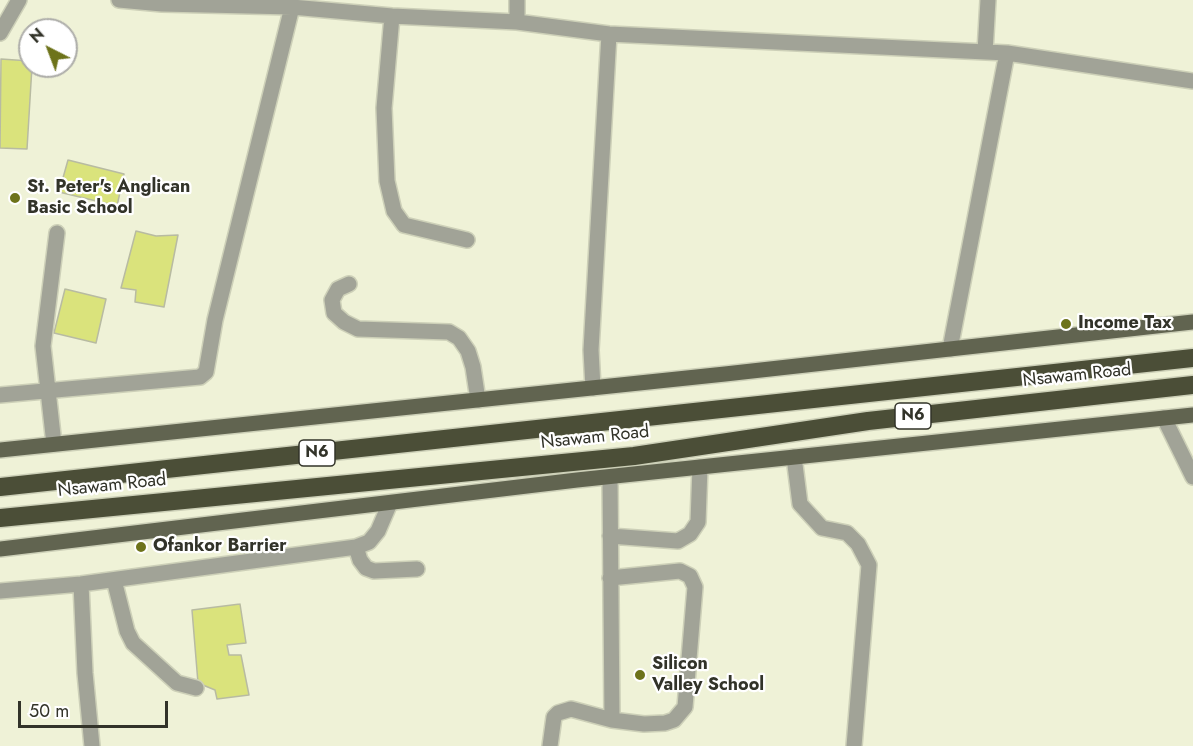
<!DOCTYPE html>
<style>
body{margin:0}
#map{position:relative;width:1193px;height:746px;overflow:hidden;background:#eff2d7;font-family:Jost,sans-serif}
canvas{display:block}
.north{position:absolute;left:18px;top:18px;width:60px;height:60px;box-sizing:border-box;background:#fff;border:2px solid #adada9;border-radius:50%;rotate:318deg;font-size:16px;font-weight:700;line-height:24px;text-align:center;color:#323329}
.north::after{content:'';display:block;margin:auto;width:21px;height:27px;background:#6d731a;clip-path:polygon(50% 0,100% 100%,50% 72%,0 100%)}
.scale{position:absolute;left:18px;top:701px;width:150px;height:27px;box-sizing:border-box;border:3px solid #323329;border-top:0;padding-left:8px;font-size:18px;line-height:21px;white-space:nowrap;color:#323329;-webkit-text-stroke:4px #fff;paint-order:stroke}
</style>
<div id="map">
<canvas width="1193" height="746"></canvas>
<div class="north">N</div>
<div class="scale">50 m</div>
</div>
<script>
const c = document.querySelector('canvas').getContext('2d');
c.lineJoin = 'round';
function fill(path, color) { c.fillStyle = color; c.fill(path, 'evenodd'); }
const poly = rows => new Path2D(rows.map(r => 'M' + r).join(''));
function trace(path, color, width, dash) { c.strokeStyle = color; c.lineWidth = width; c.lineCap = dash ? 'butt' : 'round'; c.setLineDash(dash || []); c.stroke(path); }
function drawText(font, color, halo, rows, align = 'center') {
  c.font = font + ' Jost,sans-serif'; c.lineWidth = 4.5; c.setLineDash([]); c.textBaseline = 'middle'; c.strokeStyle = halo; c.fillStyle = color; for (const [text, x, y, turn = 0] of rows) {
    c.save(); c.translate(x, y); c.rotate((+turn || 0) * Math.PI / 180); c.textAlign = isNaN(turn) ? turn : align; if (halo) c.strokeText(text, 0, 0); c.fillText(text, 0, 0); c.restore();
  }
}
const building = poly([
 [1,59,30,61,30,66,32,66,27,149,0,148,1,59],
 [68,160,124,174,117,206,59,192,68,160],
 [136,231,156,236,178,235,164,307,135,302,136,290,121,288,136,231],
 [65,289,106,299,96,343,54,333,65,289],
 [240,604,246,643,227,645,229,655,241,655,249,695,217,699,215,690,198,683,192,610,240,604]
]);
const minor = poly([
 [119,0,162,4,292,7,392,16,517,22,609,34,1007,53,1193,81],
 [517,0,517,22],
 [392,16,384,108,387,181,394,211,404,225,467,240],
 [0,33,19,0],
 [985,52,988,0],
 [349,284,338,289,332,300,334,313,344,322,358,329,449,332,459,338,468,351,473,367,478,400],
 [950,349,1007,53],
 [593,388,591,350,609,34],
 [0,395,200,377,206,372,215,320,292,7],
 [1164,418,1193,477],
 [54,444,43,346,57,233],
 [794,457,800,504,822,528,847,533,858,544,869,565,854,746],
 [610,536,678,541,690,534,698,522,700,467],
 [356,547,360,560,366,568,374,571,417,569],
 [610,578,680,571,690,576,695,587,685,707,674,720,665,723,644,724,612,720],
 [114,580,127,631,133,643,177,683,196,688],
 [81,584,85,673,92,746],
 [0,591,81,584,356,547,369,542,378,531,390,503],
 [550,746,554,717,558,713,571,709,612,720,610,477]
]);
const major = poly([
 [0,450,725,374,1193,322],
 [0,549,577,480,1193,415]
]);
const highway = poly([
 [0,487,1193,358],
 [0,518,634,456,868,421,1193,385]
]);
const markers = [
 [15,198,6,"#6d731a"],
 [1066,324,6,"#6d731a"],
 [141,547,6,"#6d731a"],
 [640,675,6,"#6d731a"]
];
const shields = [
 [913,416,36],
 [317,453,36]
];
const shieldNames = [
 ["N6",913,416],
 ["N6",317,453]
];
const poiNames = [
 ["St. Peter's Anglican",27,188],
 ["Basic School",27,209],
 ["Income Tax",1078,324],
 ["Ofankor Barrier",153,547],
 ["Silicon",652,665],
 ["Valley School",652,686]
];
const streetNames = [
 ["Nsawam Road",1077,376,-6],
 ["Nsawam Road",595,438,-6],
 ["Nsawam Road",112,486,-6]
];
fill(building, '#dae37c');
trace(building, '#b8bba2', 1.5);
trace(minor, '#cdd0b8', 18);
trace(major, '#cdd0b8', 18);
trace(highway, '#cdd0b8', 21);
trace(minor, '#a1a397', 15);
trace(major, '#616450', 15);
trace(highway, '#4b4e37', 18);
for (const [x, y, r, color] of markers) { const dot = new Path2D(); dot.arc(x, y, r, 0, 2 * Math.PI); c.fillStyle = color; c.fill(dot); trace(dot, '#fff', 2); }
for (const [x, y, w] of shields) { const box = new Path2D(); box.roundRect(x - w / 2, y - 13, w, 26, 4.5); c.fillStyle = '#fff'; c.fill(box); trace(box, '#323329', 1.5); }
drawText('bold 16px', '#323329', null, shieldNames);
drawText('bold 18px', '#323329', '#fff', poiNames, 'left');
drawText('18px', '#323329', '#fff', streetNames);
</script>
